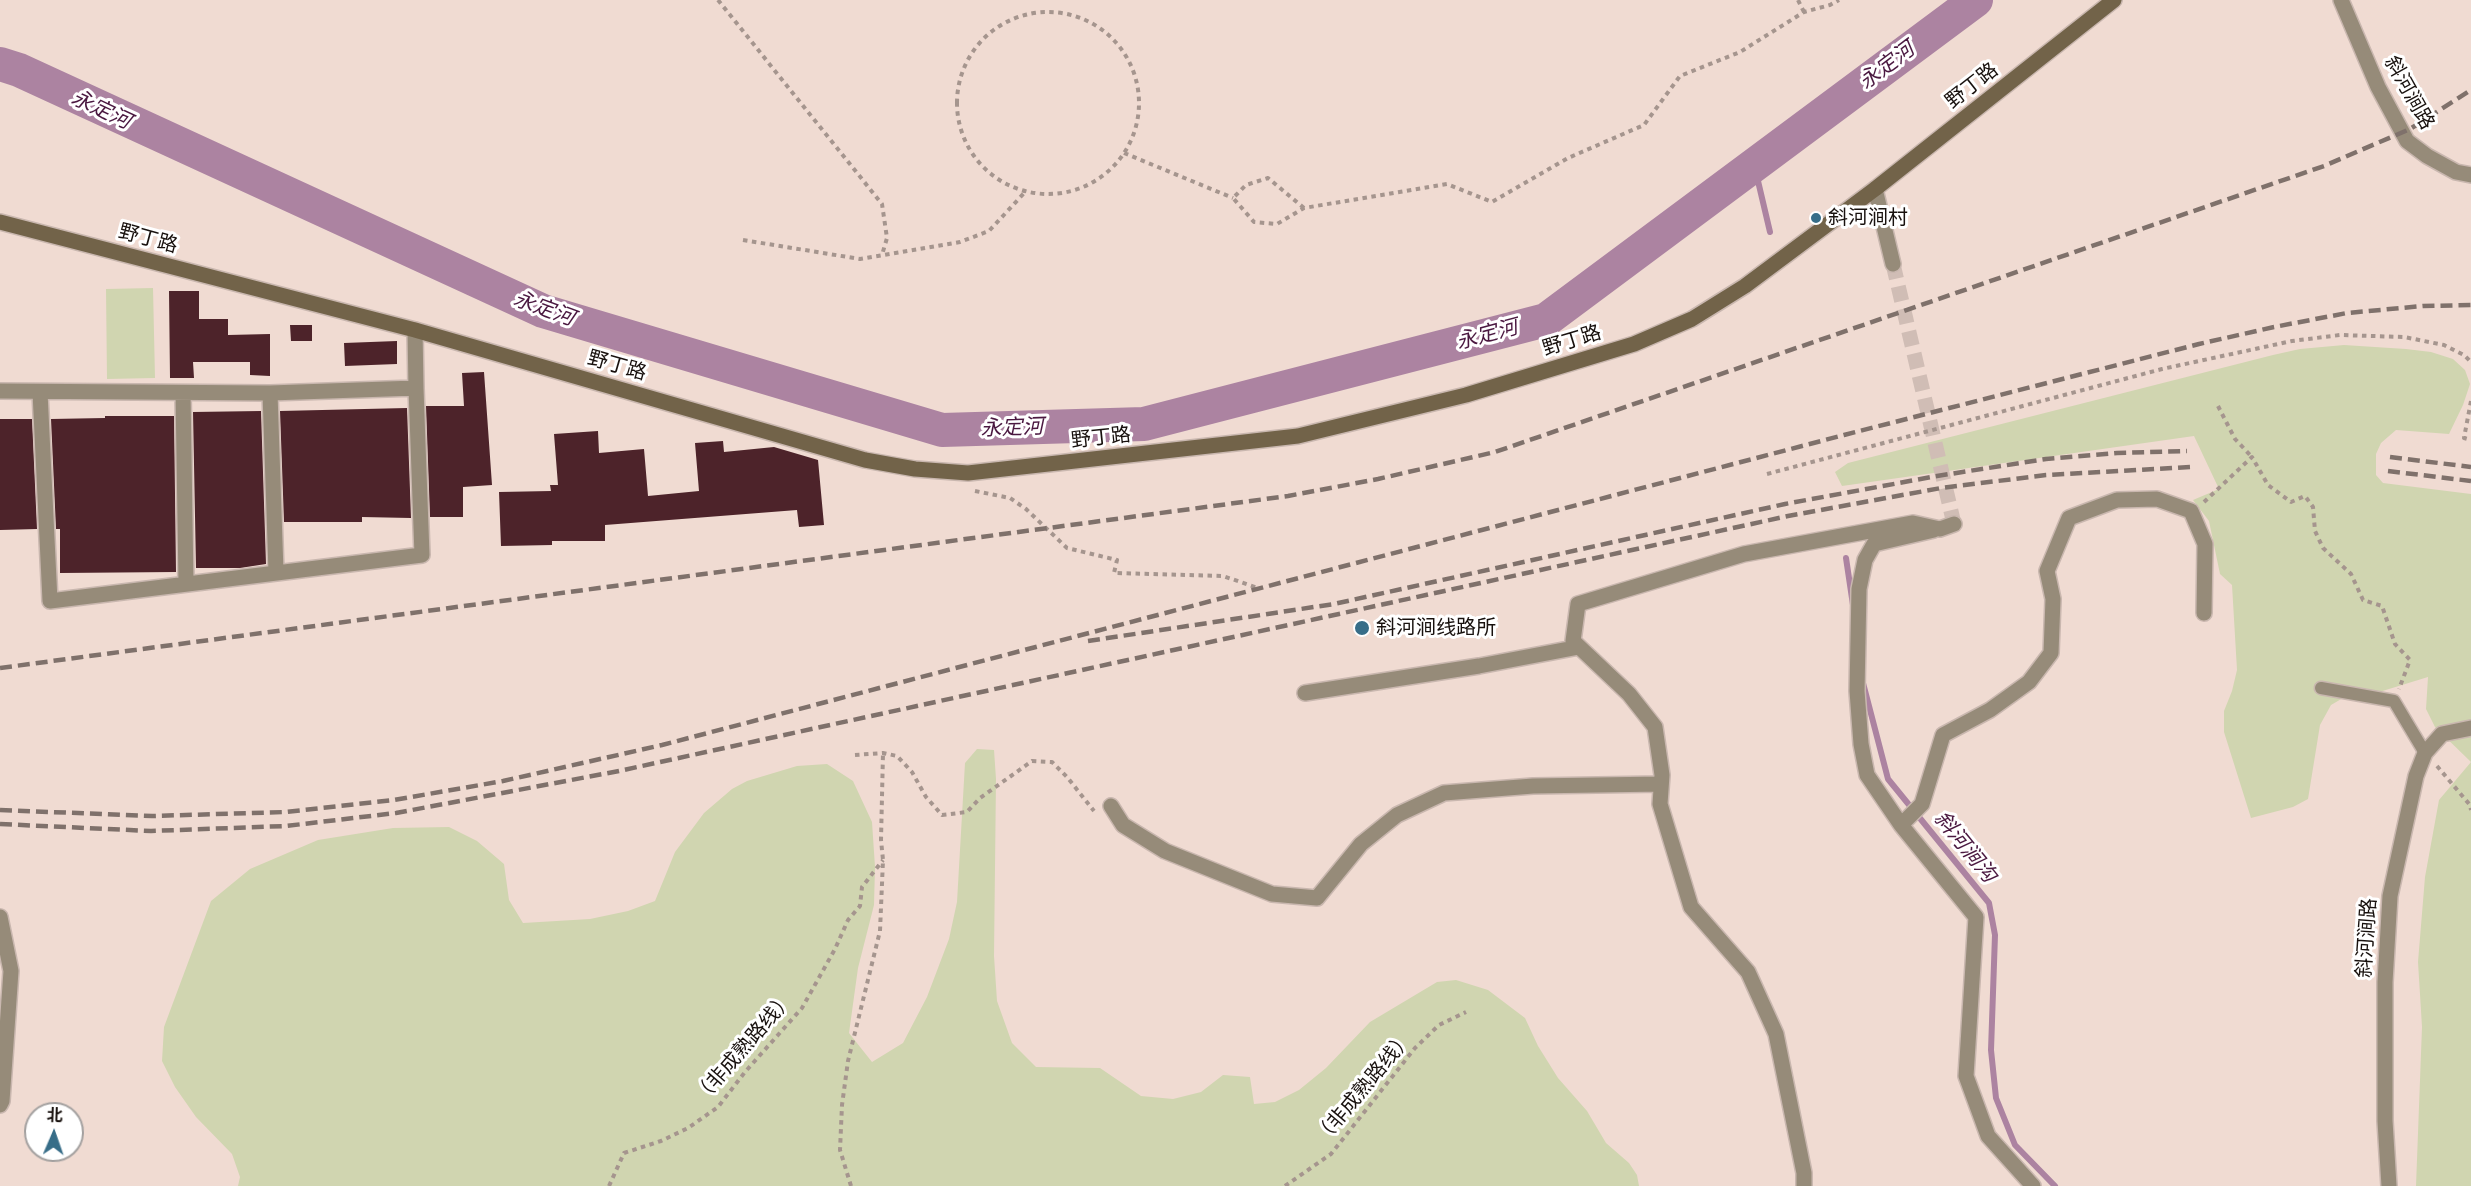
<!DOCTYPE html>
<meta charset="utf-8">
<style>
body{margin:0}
#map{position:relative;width:2471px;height:1186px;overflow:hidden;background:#f0dbd2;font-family:Rubik,"Noto Sans SC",sans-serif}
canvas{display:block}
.north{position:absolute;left:24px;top:1102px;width:60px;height:60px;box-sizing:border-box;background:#fff;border:2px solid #a3a09f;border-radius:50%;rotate:2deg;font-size:16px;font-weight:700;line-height:24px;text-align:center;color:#18110e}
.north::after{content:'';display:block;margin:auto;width:21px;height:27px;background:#376d88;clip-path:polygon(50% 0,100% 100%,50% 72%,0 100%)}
</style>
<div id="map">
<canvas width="2471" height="1186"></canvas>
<div class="north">北</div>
</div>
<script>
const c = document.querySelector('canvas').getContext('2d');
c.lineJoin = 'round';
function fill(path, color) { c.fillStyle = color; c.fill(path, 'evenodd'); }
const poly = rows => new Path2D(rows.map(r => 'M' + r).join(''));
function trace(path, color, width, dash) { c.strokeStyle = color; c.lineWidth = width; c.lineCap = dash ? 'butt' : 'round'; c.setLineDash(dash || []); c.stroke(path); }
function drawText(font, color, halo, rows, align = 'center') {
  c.font = font + ' Rubik,"Noto Sans SC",sans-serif'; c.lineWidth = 6; c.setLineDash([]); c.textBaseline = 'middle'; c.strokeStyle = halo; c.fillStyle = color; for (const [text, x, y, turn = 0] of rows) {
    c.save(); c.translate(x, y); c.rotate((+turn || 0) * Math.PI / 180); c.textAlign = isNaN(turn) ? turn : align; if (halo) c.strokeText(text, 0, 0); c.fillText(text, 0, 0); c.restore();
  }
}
const green = poly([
 [153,288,155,378,107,379,106,289],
 [2344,345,2406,349,2431,352,2453,359,2465,370,2470,384,2463,405,2449,434,2396,430,2381,443,2376,454,2376,475,2383,483,2471,494,2471,762,2435,727,2426,709,2428,677,2376,693,2343,698,2331,705,2320,725,2308,799,2293,807,2251,818,2224,732,2224,711,2232,691,2237,670,2232,585,2220,574,2209,521,2193,500,2219,489,2194,436,1842,486,1835,472,1848,463,2273,355,2300,349],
 [977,749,994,750,996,779,994,956,997,1001,1012,1043,1036,1067,1100,1068,1141,1096,1173,1099,1201,1092,1223,1075,1250,1077,1254,1104,1275,1102,1299,1090,1326,1068,1370,1022,1437,982,1456,980,1488,990,1525,1018,1538,1046,1558,1078,1587,1111,1606,1143,1629,1163,1637,1175,1639,1186,238,1186,240,1177,232,1154,196,1117,175,1087,162,1061,164,1027,211,901,250,869,318,840,393,828,449,827,477,841,504,864,509,900,523,923,590,919,628,911,655,901,675,852,704,813,732,789,747,781,797,766,827,764,853,781,872,822,875,867,874,905,858,968,849,1033,872,1062,903,1043,927,997,949,939,957,902,965,763],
 [2471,762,2471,1186,2416,1186,2422,1027,2418,962,2425,877,2439,800]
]);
const stream = poly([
 [1754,164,1770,232],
 [1846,558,1853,605],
 [1863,683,1888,779,1989,903,1995,935,1991,1050,1996,1098,2015,1145,2055,1186]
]);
const river = poly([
 [0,64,19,70,543,311,942,430,1144,424,1546,320,1976,0]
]);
const building = poly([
 [169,291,199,291,199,319,228,319,228,335,270,334,270,376,250,375,250,362,193,362,194,378,170,378],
 [290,325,312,325,312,341,291,341],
 [397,341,397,364,345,366,344,343],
 [484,372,492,485,463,487,463,517,430,517,426,406,464,406,462,373],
 [407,408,411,518,362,517,362,522,284,522,280,411],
 [261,411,266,564,240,568,196,568,193,412],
 [105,416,174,416,176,572,60,573,60,529,56,529,51,419,105,418],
 [0,419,32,419,37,529,0,530],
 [598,431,599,453,644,449,648,496,699,491,695,443,723,441,724,452,774,447,818,460,824,525,799,527,797,510,605,525,605,541,552,541,552,545,501,546,499,492,551,491,550,485,558,485,554,434]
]);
const minorTunnel = poly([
 [1893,264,1954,524]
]);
const path = poly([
 [718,0,882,204,887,238,882,255],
 [1798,0,1804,12],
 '957 103a91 91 0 1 1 182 0a91 91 0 1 1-182 0Z',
 [1124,153,1233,198],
 [1304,208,1268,178,1246,185,1233,198,1254,222,1277,224,1304,208,1447,184,1492,202,1568,158,1644,125,1680,76,1740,52,1804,12,1830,5,1839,0],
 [743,240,860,259,960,242,989,231,1026,191],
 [2471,401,2464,438,2471,440],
 [2218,406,2235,439,2252,457],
 [1767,474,2162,369,2292,341,2340,335,2404,337,2444,345,2464,355,2471,362],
 [975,491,1010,498,1026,509,1067,548,1117,560,1114,573,1223,576,1258,588],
 [2204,502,2252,457,2268,485,2291,502,2305,496,2313,507,2315,531,2323,548,2351,574,2363,600,2382,606,2395,644,2410,660,2399,689],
 [855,755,883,753,897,756,912,772,926,797,942,815,967,812,980,798,1032,761,1052,762,1067,777,1094,811],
 [2437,766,2470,805,2471,810],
 [609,1186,624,1153,661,1141,688,1128,718,1107,745,1072,802,1008,835,949,848,920,860,906,862,887,883,860],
 [851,1186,840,1150,842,1105,848,1061,880,931,883,860,881,840,883,753],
 [1285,1186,1331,1154,1415,1048,1439,1025,1466,1012]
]);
const service = poly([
 [2321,688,2394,701,2425,753]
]);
const minor = poly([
 [1875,189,1893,264],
 [0,391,270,393,416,388,415,330],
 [40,392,50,601,422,555,416,388],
 [183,393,186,583],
 [270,393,276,572],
 [1305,693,1479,666,1579,647],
 [1111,806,1123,825,1165,851,1272,894,1317,898,1361,844,1397,815,1444,793,1533,786,1661,784],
 [1901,825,1867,775,1861,744,1857,691,1859,589,1865,560,1874,544,1934,530],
 [0,917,11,971,2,1101,0,1105],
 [1804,1186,1804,1173,1776,1034,1748,972,1691,907,1660,804,1662,775,1655,727,1629,694,1573,641,1578,604,1744,554,1913,523,1940,529,1954,524],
 [2033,1186,1988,1136,1966,1076,1976,917,1901,825,1922,804,1943,735,1990,710,2029,682,2051,653,2053,599,2047,571,2069,518,2117,500,2157,499,2191,511,2205,544,2204,613]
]);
const tertiary = poly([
 [2341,0,2378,87,2407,141,2427,156,2456,172,2471,175],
 [2389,1186,2385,1121,2385,982,2390,896,2416,776,2425,753,2442,734,2471,728]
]);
const secondary = poly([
 [0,222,415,330,865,460,915,469,968,473,1298,436,1466,395,1634,344,1692,319,1745,286,1875,189,2114,0]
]);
const rail = poly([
 [2390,457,2471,467],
 [2388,471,2471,481],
 [1088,641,1334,604,1785,504,1937,476,2046,459,2117,453,2187,451],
 [0,668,1288,496,1378,479,1495,452,2324,166,2410,129,2471,90],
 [0,810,152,816,286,812,394,800,503,781,662,745,1844,435,2199,344,2274,327,2347,313,2423,306,2471,305],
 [0,824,151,831,286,826,396,813,619,771,1788,516,1941,488,2046,475,2190,467]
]);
const markers = [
 [1816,218,6,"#376d88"],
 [1362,628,8,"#376d88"]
];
const streetNames = [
 ["野丁路",1972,86,-38],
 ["斜河涧路",2409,93,61],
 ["野丁路",148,239,15],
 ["野丁路",1572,341,-17],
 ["野丁路",617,366,16],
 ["野丁路",1101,438,-6],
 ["斜河涧路",2367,938,-86],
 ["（非成熟路线）",744,1048,-49],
 ["（非成熟路线）",1364,1088,-50]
];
const poiNames = [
 ["斜河涧村",1828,218],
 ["斜河涧线路所",1376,628]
];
const waterNames = [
 ["永定河",1887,66,-37],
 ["永定河",101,110,25],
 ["永定河",544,309,20],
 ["永定河",1487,335,-15],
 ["永定河",1012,428,-2],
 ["斜河涧沟",1965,847,51]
];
fill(green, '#d0d5b0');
trace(stream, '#ac83a1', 6);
trace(river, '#ac83a1', 34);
fill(building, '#4d232a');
trace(minorTunnel, '#d0bdb5', 15, [15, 8]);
trace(service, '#c9b7af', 15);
trace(minor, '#c9b7af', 18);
trace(tertiary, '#c9b7af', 18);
trace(secondary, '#c9b7af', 18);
trace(path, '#a5958e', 4, [4.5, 4.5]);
trace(service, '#968b79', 12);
trace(minor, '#968b79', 15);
trace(tertiary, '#968b79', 15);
trace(secondary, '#726349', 15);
trace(rail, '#7f716b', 4.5, [12, 6]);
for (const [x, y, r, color] of markers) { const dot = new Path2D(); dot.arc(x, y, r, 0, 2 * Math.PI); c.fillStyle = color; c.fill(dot); trace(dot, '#fff', 2); }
drawText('20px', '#18110e', '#fff', streetNames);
drawText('20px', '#18110e', '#fff', poiNames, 'left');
drawText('italic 21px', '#4a1840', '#fff', waterNames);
</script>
